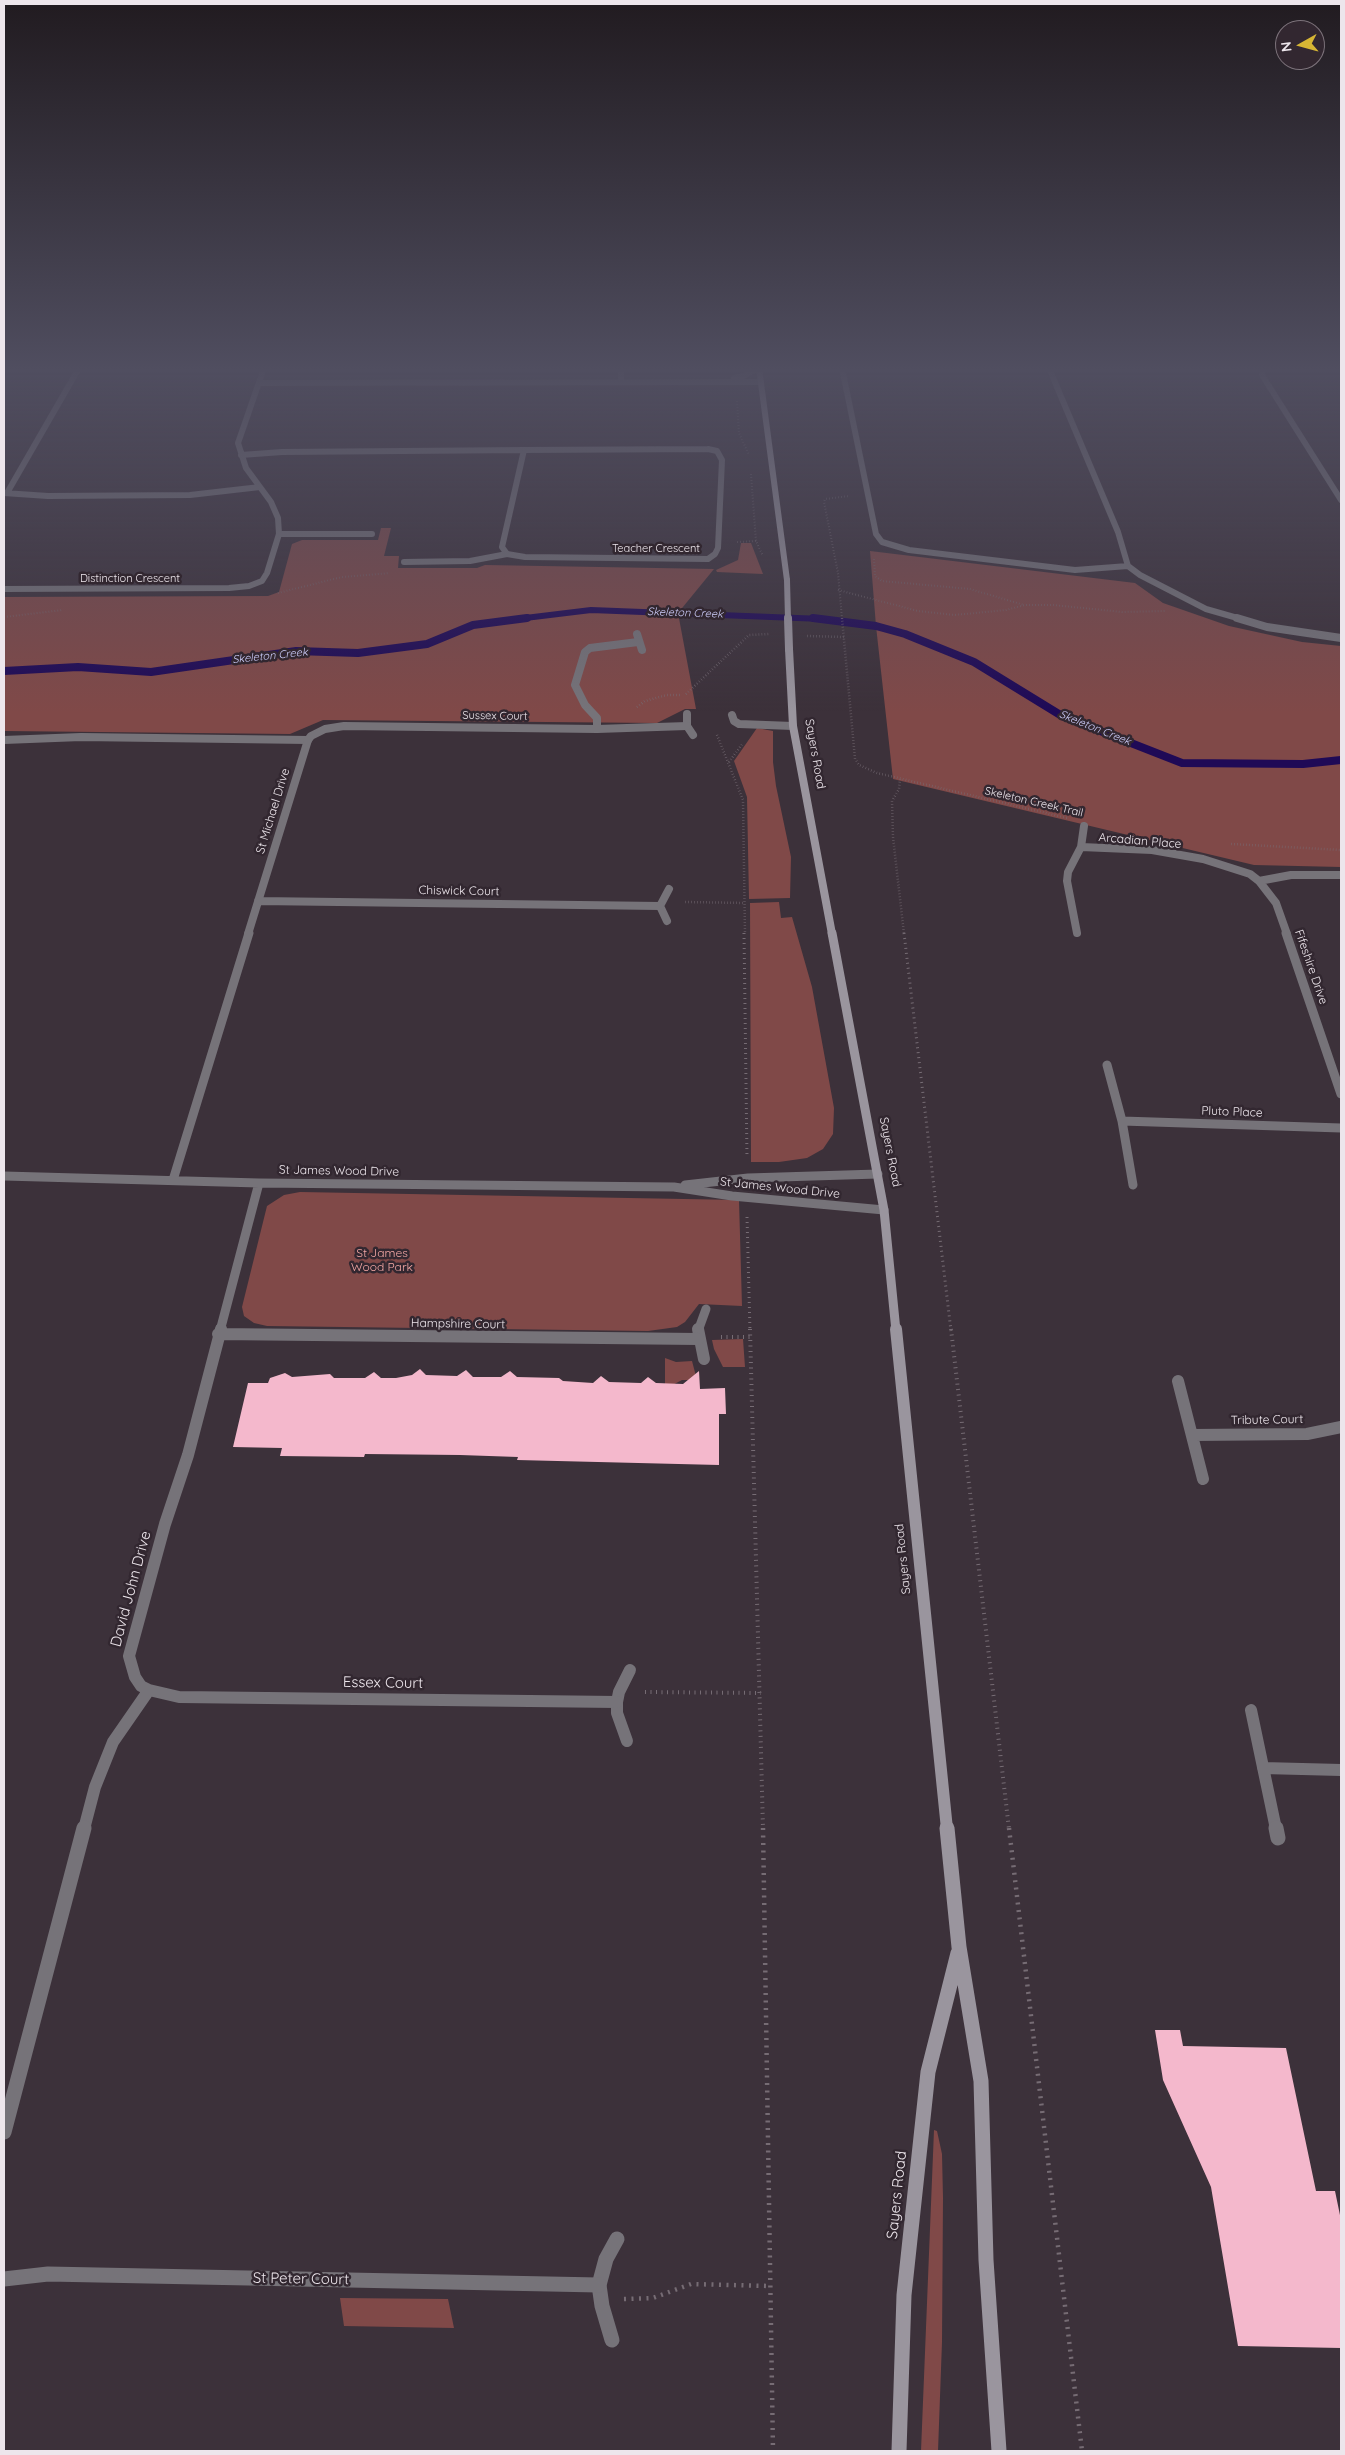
<!DOCTYPE html>
<style>
body{margin:0}
#map{position:relative;width:1345px;height:2455px;overflow:hidden;background:#3c313a;font-family:Quicksand,sans-serif}
canvas{display:block}
.frame{position:absolute;inset:0;border:5px solid #ede6ec;pointer-events:none}
.north{position:absolute;left:1275px;top:20px;width:50px;height:50px;box-sizing:border-box;background:#322730;border:1px solid #7d737b;border-radius:50%;rotate:263deg;font-size:14px;font-weight:700;line-height:20px;text-align:center;color:#ede6ec}
.north::after{content:'';display:block;margin:auto;width:18px;height:22px;background:#d6b534;clip-path:polygon(50% 0,100% 100%,50% 72%,0 100%)}
</style>
<div id="map">
<canvas width="1345" height="2455"></canvas>
<div class="frame"></div>
<div class="north">N</div>
</div>
<script>
const c = document.querySelector('canvas').getContext('2d');
c.lineJoin = 'round';
function fill(path, color) { c.fillStyle = color; c.fill(path, 'evenodd'); }
const poly = rows => new Path2D(rows.map(r => 'M' + r).join(''));
function trace(path, color, width, dash) { c.strokeStyle = color; c.lineWidth = width; c.lineCap = dash ? 'butt' : 'round'; c.setLineDash(dash || []); c.stroke(path); }
function drawText(font, color, halo, rows, align = 'center') {
  c.font = font + ' Quicksand,sans-serif'; c.lineWidth = 5; c.setLineDash([]); c.textBaseline = 'middle'; c.strokeStyle = halo; c.fillStyle = color; for (const [text, x, y, turn = 0] of rows) {
    c.save(); c.translate(x, y); c.rotate((+turn || 0) * Math.PI / 180); c.textAlign = isNaN(turn) ? turn : align; if (halo) c.strokeText(text, 0, 0); c.fillText(text, 0, 0); c.restore();
  }
}
const green = poly([
 [381,528,391,528,384,556,399,556,398,568,477,568,485,565,714,569,678,613,696,709,685,709,657,723,323,720,290,734,4,731,4,597,268,596,279,592,292,544,302,540,378,540],
 [741,543,751,543,763,574,717,572,716,570,738,560],
 [870,551,1135,583,1163,603,1229,626,1302,642,1341,646,1341,867,1254,865,893,779,876,626],
 [757,728,773,731,773,762,776,786,791,857,790,898,749,899,747,797,734,761],
 [779,902,781,918,792,917,812,987,834,1108,833,1134,823,1149,807,1158,779,1162,751,1162,750,903],
 [300,1192,739,1200,742,1306,699,1304,685,1322,677,1327,648,1331,267,1326,254,1323,244,1316,242,1307,267,1206,284,1195],
 [743,1339,745,1367,723,1367,714,1349,712,1340],
 [665,1358,676,1362,692,1361,697,1380,682,1380,665,1389],
 [934,2130,937,2131,942,2154,943,2198,942,2342,938,2451,921,2451],
 [340,2298,448,2299,454,2328,344,2326]
]);
const streamFar1 = poly([
 [517,619,591,610,823,619]
]);
const stream = poly([
 [813,618,876,626,905,634,974,662,1062,716,1182,763,1303,764,1341,760],
 [4,671,78,667,151,672,296,651,358,653,427,644,473,625,527,618]
]);
const building = poly([
 [420,1369,426,1375,457,1376,466,1370,473,1377,501,1377,510,1371,517,1377,559,1378,563,1381,593,1383,601,1376,609,1382,641,1383,648,1377,656,1383,683,1384,699,1371,700,1389,725,1388,726,1414,719,1414,719,1465,517,1460,518,1457,460,1455,365,1454,364,1457,280,1456,282,1448,233,1447,248,1383,268,1383,270,1378,285,1373,292,1377,330,1374,334,1378,365,1378,374,1372,381,1378,396,1378,412,1375],
 [1155,2030,1180,2030,1183,2046,1286,2048,1316,2191,1335,2191,1341,2220,1341,2348,1238,2346,1211,2187,1163,2080]
]);
const pathFar4 = poly([
 [737,401,739,433,749,455],
 [751,474,756,541,763,556],
 [737,542,756,541],
 [874,559,875,576,882,581,970,589,1024,605],
 [838,590,918,611,954,615,1006,610,1025,605,1053,605,1122,612,1166,611],
 [278,593,342,577,389,573],
 [4,617,63,610],
 [842,619,838,573,824,502,825,499,849,496]
]);
const pathFar3 = poly([
 [842,618,855,759,859,765,877,773,1067,818],
 [807,636,844,637],
 [686,694,749,635,769,634],
 [637,707,645,701,667,695,680,695],
 [717,735,743,800,745,934],
 [729,762,743,743],
 [900,779,899,789,892,801,893,837,904,934],
 [1231,844,1341,850],
 [685,902,744,903]
]);
const pathFar2 = poly([
 [744,933,747,1158],
 [904,933,951,1331],
 [747,1217,750,1331]
]);
const pathFar1 = poly([
 [750,1329,763,1829],
 [951,1329,1009,1829],
 [721,1337,750,1337],
 [645,1692,761,1693]
]);
const path = poly([
 [763,1828,773,2451],
 [1009,1828,1082,2451],
 [624,2299,653,2298,691,2284,770,2286]
]);
const laneFar4 = poly([
 [279,534,372,534],
 [404,562,470,561,507,554]
]);
const laneFar3 = poly([
 [637,634,642,650],
 [687,714,687,726,693,735],
 [732,715,734,721,739,724,793,726],
 [597,729,597,718,585,705,575,685,585,652,590,648,638,642],
 [4,740,81,737,308,740],
 [667,921,660,906,669,889]
]);
const laneFar2 = poly([
 [698,1331,706,1309]
]);
const laneFar1 = poly([
 [698,1329,704,1359],
 [627,1741,617,1713,617,1702,619,1692,630,1670]
]);
const lane = poly([
 [612,2340,602,2306,599,2285,606,2259,617,2239]
]);
const streetFar4 = poly([
 [621,368,621,381],
 [842,368,876,534,882,542,909,550,1075,570,1128,566],
 [1049,368,1118,532,1128,566,1140,575,1206,609,1241,619],
 [1270,368,1263,370,1262,375,1341,500],
 [734,378,744,376,758,368],
 [259,383,761,382],
 [708,449,717,451,722,460,718,548,715,554,708,559,525,557,507,554,502,547,524,450,708,449],
 [241,455,282,452,524,450],
 [4,493,48,496,190,495,260,487],
 [7,493,79,368],
 [4,589,229,588,249,586,262,581,267,573,279,534,278,518,271,502,246,468,238,443,264,368]
]);
const streetFar3 = poly([
 [1237,618,1267,627,1341,638],
 [1081,847,1152,850,1203,859,1250,874,1259,881,1291,875,1341,875],
 [1259,881,1276,903,1287,934],
 [258,901,660,906],
 [1077,933,1067,881,1068,872,1081,847,1084,826],
 [248,934,308,740,311,736,325,729,344,726,597,729,687,726]
]);
const streetFar2 = poly([
 [1286,933,1341,1094],
 [1107,1065,1122,1121,1133,1185],
 [1122,1121,1341,1128],
 [4,1176,259,1183,674,1187,732,1196,884,1210],
 [173,1180,249,933],
 [685,1185,748,1178,878,1174],
 [220,1331,259,1183]
]);
const streetFar1 = poly([
 [218,1334,698,1339],
 [1178,1381,1203,1479],
 [1193,1435,1307,1434,1341,1427],
 [149,1690,179,1697,617,1702],
 [1251,1710,1276,1829],
 [1263,1768,1341,1770],
 [84,1829,95,1787,113,1742,149,1690,141,1686,135,1677,129,1656,165,1524,188,1455,221,1329]
]);
const street = poly([
 [1276,1828,1278,1838],
 [4,2132,84,1828],
 [4,2279,48,2274,599,2285]
]);
const secondaryFar4 = poly([
 [759,368,787,580]
]);
const secondaryFar3 = poly([
 [789,649,793,726,832,934]
]);
const secondaryFar2 = poly([
 [832,933,884,1210,896,1331]
]);
const secondaryFar1 = poly([
 [896,1329,947,1829]
]);
const secondary = poly([
 [947,1828,959,1947,981,2081,986,2260,999,2451],
 [899,2451,904,2295,928,2072,958,1953]
]);
const secondaryBridgeFar1 = poly([
 [787,580,788,619]
]);
const secondaryBridge = poly([
 [788,618,789,649]
]);
const farStreetnames = [
 ["Teacher Crescent",656,549],
 ["Distinction Crescent",130,579],
 ["Sussex Court",495,716,1],
 ["Skeleton Creek Trail",1034,802,13]
];
const farWaternames = [
 ["Skeleton Creek",685,613,2],
 ["Skeleton Creek",270,656,-6],
 ["Skeleton Creek",1095,728,22]
];
const streetNames = [
 ["Sayers Road",815,754,80],
 ["St Michael Drive",273,811,-73],
 ["Arcadian Place",1140,841,5],
 ["Chiswick Court",459,891,1],
 ["Fifeshire Drive",1311,967,71],
 ["Pluto Place",1232,1112,2],
 ["Sayers Road",890,1152,79],
 ["St James Wood Drive",339,1171,1],
 ["St James Wood Drive",780,1188,6],
 ["Hampshire Court",458,1324,1],
 ["Tribute Court",1267,1420,-1],
 ["Sayers Road",903,1559,-96]
];
const parkNames = [
 ["St James",382,1253],
 ["Wood Park",382,1267]
];
const nearStreetnames = [
 ["David John Drive",131,1589,-75],
 ["Essex Court",383,1683,1],
 ["Sayers Road",897,2195,-84],
 ["St Peter Court",301,2279,1]
];
fill(green, '#804948');
trace(streamFar1, '#1f0a56', 6);
trace(stream, '#1f0a56', 8);
fill(building, '#f4b8cc');
trace(pathFar4, '#766c74', 2, [0.5, 2.5]);
trace(pathFar3, '#766c74', 2.5, [0.5, 2.5]);
trace(pathFar2, '#766c74', 3, [1, 4]);
trace(pathFar1, '#766c74', 4, [1, 4.5]);
trace(path, '#766c74', 4.5, [2, 5.5]);
trace(laneFar4, '#767379', 6);
trace(laneFar3, '#767379', 8);
trace(laneFar2, '#767379', 9);
trace(laneFar1, '#767379', 12);
trace(lane, '#767379', 15);
trace(streetFar4, '#767379', 6);
trace(streetFar3, '#767379', 8);
trace(streetFar2, '#767379', 9);
trace(streetFar1, '#767379', 12);
trace(street, '#767379', 15);
trace(secondaryFar4, '#9a959e', 6);
trace(secondaryFar3, '#9a959e', 8);
trace(secondaryFar2, '#9a959e', 9);
trace(secondaryFar1, '#9a959e', 12);
trace(secondary, '#9a959e', 15);
trace(secondaryBridgeFar1, '#9a959e', 6);
trace(secondaryBridge, '#9a959e', 8);
const sky = c.createLinearGradient(0, 0, 0, 712);
sky.addColorStop(0, '#211b20');
sky.addColorStop(0.52, '#504e60');
sky.addColorStop(1, '#504e6000');
c.fillStyle = sky;
c.fillRect(0, 0, 1345, 712);
drawText('11px', '#ede6ec', '#322730', farStreetnames);
drawText('italic 11px', '#cdcdfa', '#322730', farWaternames);
drawText('12px', '#ede6ec', '#322730', streetNames);
drawText('12px', '#f6a9a6', '#322730', parkNames);
drawText('15px', '#ede6ec', '#322730', nearStreetnames);
</script>
